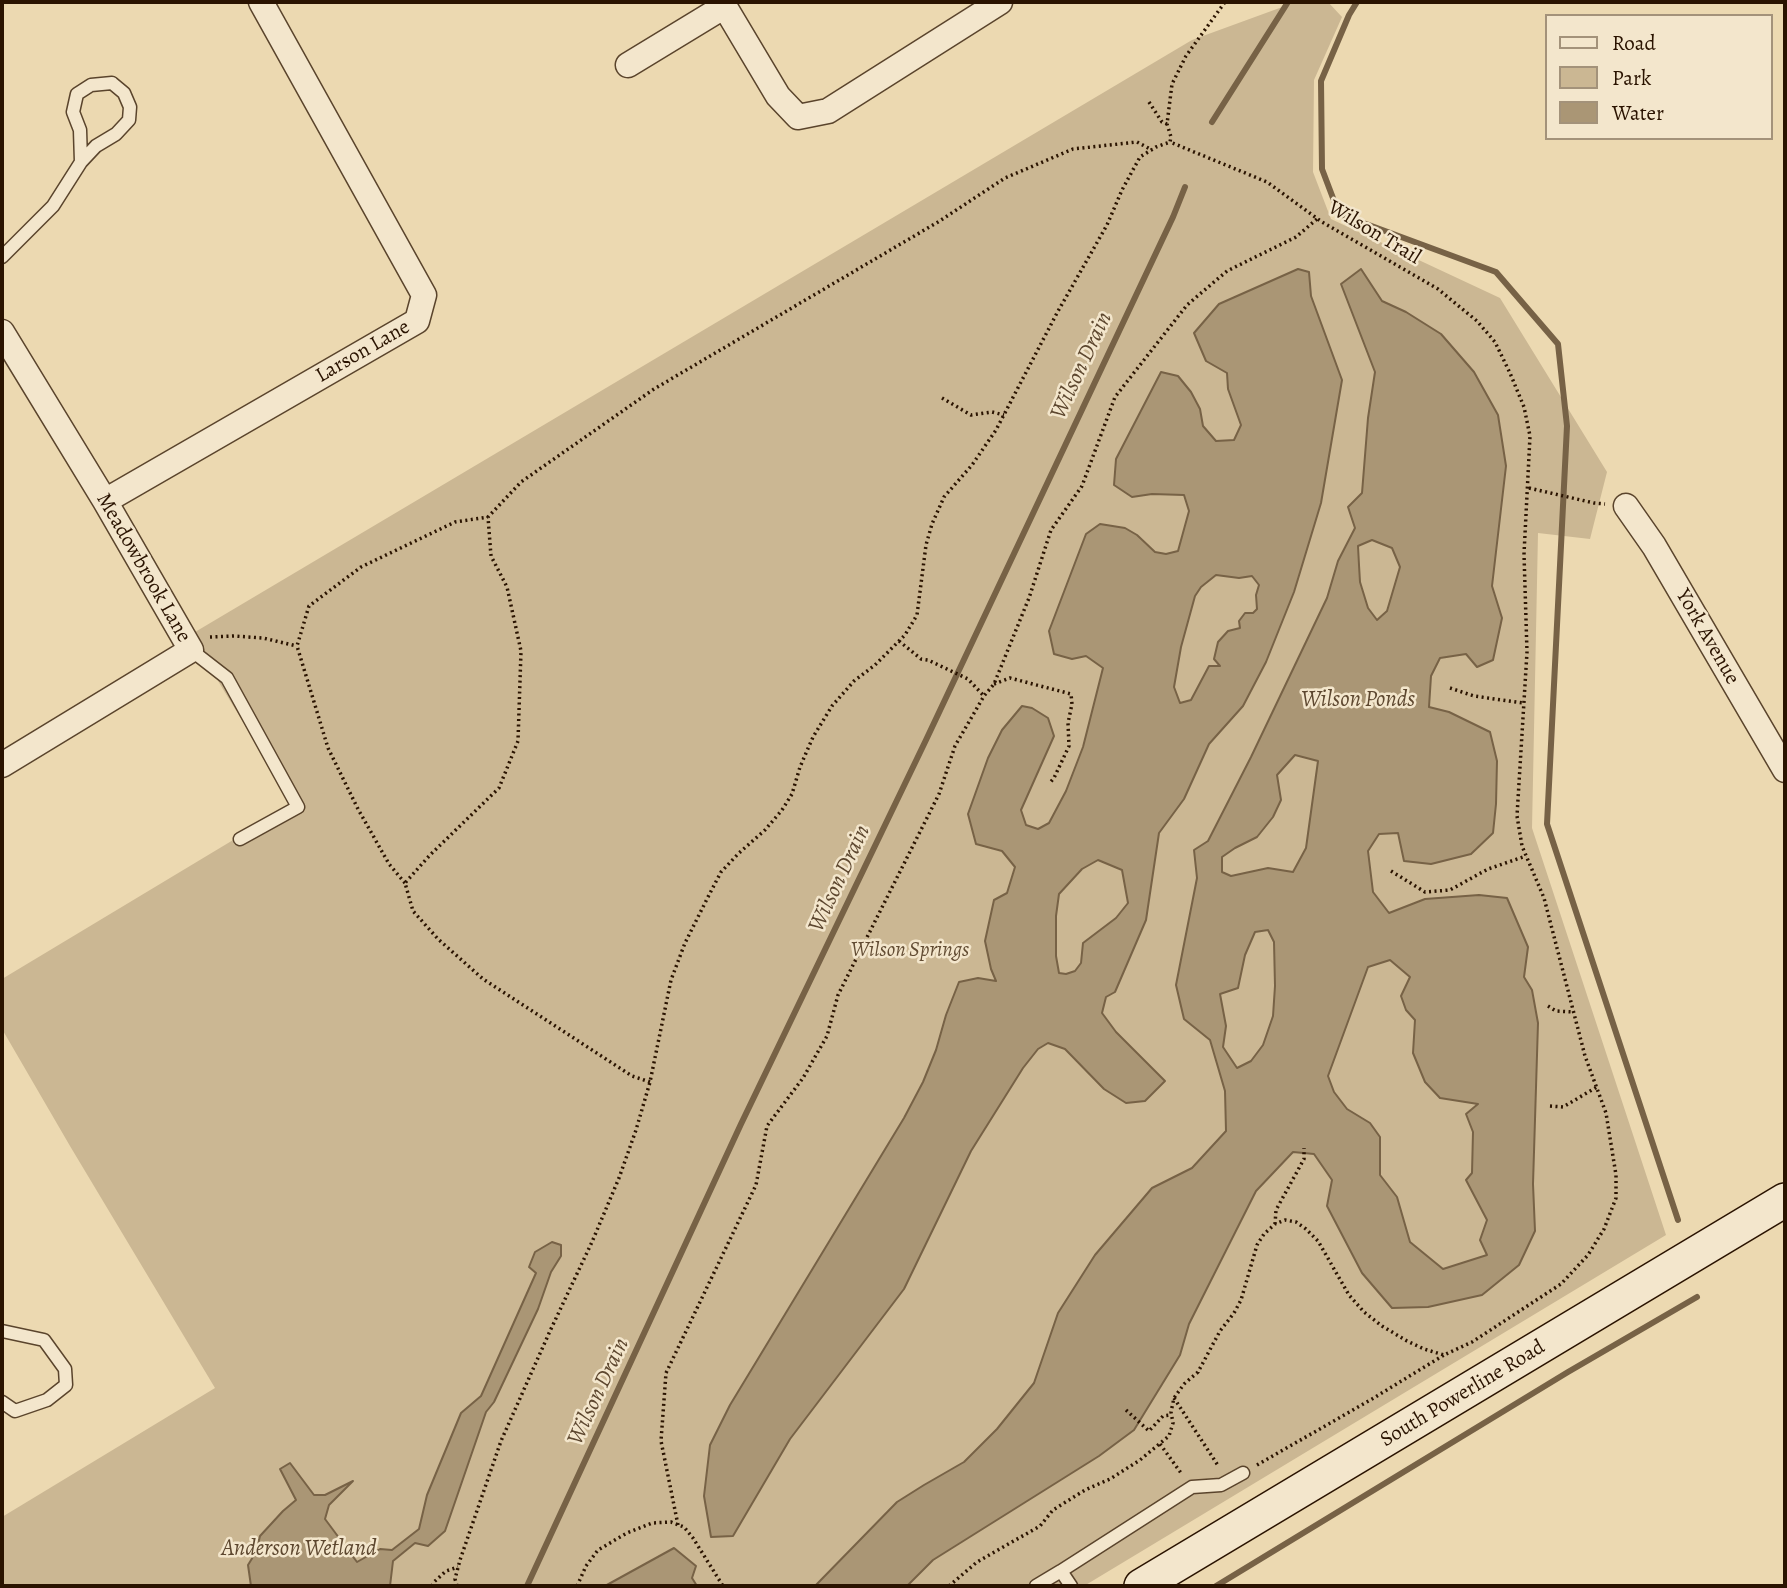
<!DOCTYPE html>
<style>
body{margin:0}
#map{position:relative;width:1787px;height:1588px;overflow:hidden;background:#ecd9b1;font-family:Alegreya,serif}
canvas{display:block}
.frame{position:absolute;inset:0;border:4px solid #2a1300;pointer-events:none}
.legend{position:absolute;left:1545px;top:14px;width:228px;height:126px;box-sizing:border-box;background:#f3e6cc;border:2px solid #a3927a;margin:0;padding:9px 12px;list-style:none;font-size:21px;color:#2a1300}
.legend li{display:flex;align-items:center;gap:14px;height:35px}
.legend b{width:35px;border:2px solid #a3927a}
</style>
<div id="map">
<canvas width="1787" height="1588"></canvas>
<div class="frame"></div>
<ul class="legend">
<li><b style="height:9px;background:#f3e6cc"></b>Road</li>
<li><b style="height:19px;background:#cbb793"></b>Park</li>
<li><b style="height:19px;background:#aa9675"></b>Water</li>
</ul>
</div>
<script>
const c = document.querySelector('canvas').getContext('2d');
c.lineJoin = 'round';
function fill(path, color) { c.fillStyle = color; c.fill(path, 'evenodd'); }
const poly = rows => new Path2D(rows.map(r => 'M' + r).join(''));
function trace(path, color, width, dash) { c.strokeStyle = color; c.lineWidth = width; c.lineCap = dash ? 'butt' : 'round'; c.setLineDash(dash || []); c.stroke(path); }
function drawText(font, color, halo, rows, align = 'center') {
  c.font = font + ' Alegreya,serif'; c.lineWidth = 5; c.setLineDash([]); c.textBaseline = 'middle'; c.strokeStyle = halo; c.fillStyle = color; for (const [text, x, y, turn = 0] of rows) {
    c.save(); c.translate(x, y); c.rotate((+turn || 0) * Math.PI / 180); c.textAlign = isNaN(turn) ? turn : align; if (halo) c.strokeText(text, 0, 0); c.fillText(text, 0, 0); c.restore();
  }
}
const green = poly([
 [1296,2,1328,2,1342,17,1314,80,1313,172,1331,219,1500,298,1607,472,1590,539,1538,533,1532,828,1666,1235,1084,1586,2,1586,2,1517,215,1388,70,1146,2,1029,2,979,293,804,190,635,1192,40]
]);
const water = poly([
 [1298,269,1309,272,1311,296,1342,380,1321,503,1294,592,1266,662,1243,706,1209,744,1184,799,1159,833,1146,920,1115,992,1106,997,1102,1013,1116,1032,1165,1081,1145,1101,1126,1103,1104,1089,1065,1049,1048,1043,1038,1049,1023,1068,971,1151,904,1289,790,1439,733,1536,711,1537,704,1496,710,1445,730,1405,904,1118,923,1082,936,1050,946,1015,959,982,978,978,996,981,991,969,985,941,994,900,1007,893,1015,867,1002,851,976,844,968,814,988,758,1002,730,1022,706,1032,708,1048,718,1054,736,1021,810,1026,825,1038,829,1049,823,1066,791,1083,747,1103,668,1086,656,1072,659,1054,654,1049,631,1086,534,1100,524,1125,528,1137,535,1155,552,1166,554,1178,551,1189,511,1184,495,1152,494,1132,497,1114,485,1116,459,1161,372,1178,376,1191,392,1200,409,1203,426,1216,441,1234,440,1241,425,1228,389,1227,373,1206,361,1194,333,1219,304,1298,269],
 [1216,575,1239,578,1252,576,1259,585,1256,595,1257,609,1253,613,1245,613,1239,621,1240,628,1228,631,1218,642,1214,659,1220,666,1209,666,1191,700,1180,703,1174,687,1181,647,1195,596,1201,587,1216,575],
 [1098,860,1122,870,1128,903,1116,918,1083,943,1081,963,1075,971,1066,974,1059,973,1056,956,1056,916,1059,894,1082,869,1098,860],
 [1361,269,1382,301,1406,312,1441,334,1474,372,1498,415,1506,466,1492,586,1502,618,1493,660,1477,667,1466,654,1440,658,1431,676,1429,707,1449,712,1490,732,1497,761,1496,804,1493,833,1471,854,1431,864,1404,861,1398,833,1379,834,1368,851,1373,892,1389,913,1425,899,1479,895,1507,898,1528,947,1524,977,1532,990,1538,1023,1533,1184,1535,1231,1519,1265,1482,1295,1428,1307,1392,1308,1362,1273,1327,1206,1332,1180,1314,1154,1293,1152,1256,1191,1189,1324,1180,1355,1134,1430,1099,1456,933,1560,907,1586,815,1586,897,1502,924,1485,964,1462,997,1429,1034,1383,1058,1313,1095,1255,1152,1188,1192,1168,1226,1131,1225,1091,1210,1040,1184,1019,1176,985,1197,878,1194,850,1208,841,1251,757,1327,598,1338,561,1355,528,1348,507,1362,493,1368,418,1375,372,1341,284,1361,269],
 [1372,540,1392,548,1400,567,1387,611,1377,620,1368,608,1360,582,1359,565,1358,546,1372,540],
 [1295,755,1318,761,1306,848,1293,872,1268,868,1231,876,1222,872,1222,857,1235,848,1257,837,1273,817,1281,800,1277,775,1295,755],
 [1268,930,1274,942,1275,986,1273,1016,1263,1045,1251,1061,1237,1068,1223,1047,1226,1026,1220,994,1238,988,1245,955,1255,932,1268,930],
 [1390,960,1410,977,1401,996,1406,1010,1415,1020,1413,1053,1425,1082,1440,1098,1478,1104,1466,1114,1473,1132,1472,1173,1466,1180,1487,1220,1480,1240,1487,1255,1443,1269,1410,1242,1397,1197,1380,1175,1380,1137,1370,1123,1347,1109,1334,1092,1328,1076,1368,967,1390,960],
 [552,1242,561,1245,561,1256,551,1272,538,1309,494,1402,486,1412,445,1531,428,1546,415,1543,393,1561,390,1586,251,1586,248,1565,256,1552,260,1536,283,1511,296,1500,280,1469,290,1463,314,1495,325,1495,353,1481,329,1505,325,1519,357,1562,380,1549,392,1550,419,1529,427,1495,461,1413,481,1396,536,1273,529,1267,535,1252,552,1242],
 [674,1548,696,1566,692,1578,697,1586,605,1586,674,1548]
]);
const stream = poly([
 [1357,2,1349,15,1321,81,1322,169,1339,214,1496,272,1558,344,1567,426,1547,824,1678,1220],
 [1212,122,1288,2],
 [527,1586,741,1124,926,740,1173,217,1185,187],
 [1216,1586,1568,1372,1697,1297]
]);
const path = poly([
 [1149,102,1162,122,1167,124],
 [942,398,971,415,992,412,1004,415],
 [1529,488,1594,503,1605,504],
 [210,637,234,636,263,638,297,646],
 [899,641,921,659,928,660,968,679,984,696],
 [994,684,1010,678,1071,694,1072,704,1068,723,1069,746,1054,778,1049,784],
 [1450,688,1474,696,1523,703],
 [1391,871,1425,892,1450,890,1488,869,1526,856],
 [405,883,389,864,358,809,328,748,297,646,309,606,361,567,455,522,488,517],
 [1548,1006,1556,1011,1573,1012],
 [650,1082,632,1076,483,979,438,939,413,911,405,883,430,855,499,788,518,741,521,651,507,587,491,556,488,517,521,482,654,389,938,222,1005,178,1073,149,1137,142,1152,150],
 [1550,1106,1563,1107,1597,1087],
 [1275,1224,1276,1210,1304,1159,1304,1148],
 [1174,1398,1219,1467],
 [1126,1410,1149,1431,1163,1416,1171,1415],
 [1160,1444,1181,1473],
 [1257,1465,1372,1399,1444,1355],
 [678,1525,661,1441,666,1373,756,1185,767,1126,803,1078,827,1036,838,995,939,794,955,746,984,696,994,684,1029,598,1051,530,1082,486,1115,397,1187,305,1227,271,1296,237,1317,219],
 [432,1586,434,1582,446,1571,458,1567],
 [457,1586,455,1579,460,1560,501,1441,550,1331,592,1242,619,1178,636,1130,650,1082,671,980,685,943,709,895,721,872,739,853,765,830,782,810,792,794,800,767,813,737,832,706,854,681,875,665,905,635,917,615,926,545,932,524,944,497,972,465,996,430,1057,313,1107,225,1122,190,1140,157,1156,147,1170,142],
 [577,1586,586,1566,598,1550,627,1533,652,1523,671,1522,684,1527,693,1538,723,1586],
 [949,1586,977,1562,1040,1526,1053,1510,1085,1490,1110,1479,1140,1460,1169,1436,1173,1423,1171,1412,1174,1398,1184,1384,1198,1372,1220,1331,1234,1313,1241,1300,1257,1245,1264,1234,1275,1224,1285,1220,1296,1222,1306,1229,1318,1241,1349,1295,1364,1312,1382,1326,1407,1341,1424,1349,1444,1355,1472,1342,1561,1284,1588,1255,1604,1229,1616,1198,1616,1175,1606,1113,1585,1056,1544,898,1522,846,1517,816,1527,652,1524,554,1530,436,1524,407,1510,373,1495,342,1477,321,1438,289,1322,222,1267,182,1170,142,1171,137,1167,124,1172,84,1186,56,1225,2]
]);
const lane = poly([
 [112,83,124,93,130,107,129,120,116,134,96,146,81,162,80,130,73,112,77,94,91,85,112,83],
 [2,257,53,206,81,162],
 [191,650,227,678,298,807,240,839],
 [2,1331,44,1340,65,1369,66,1385,47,1400,15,1411,2,1402],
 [1061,1571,1192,1487,1221,1485,1243,1473],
 [1036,1586,1061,1571,1071,1586]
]);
const street = poly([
 [722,2,778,96,798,117,828,111,1000,2],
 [628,65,725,6],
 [2,332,105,501,191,650,2,765],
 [105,501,417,321,424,295,261,2],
 [1626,506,1654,546,1785,770]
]);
const secondary = poly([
 [1141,1586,1785,1200]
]);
const streetNames = [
 ["Wilson Trail",1374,233,31],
 ["Larson Lane",363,352,-30],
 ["Meadowbrook Lane",143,568,60],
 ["York Avenue",1707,637,60],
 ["South Powerline Road",1463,1394,-31]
];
const parkNames = [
 ["Wilson Springs",910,951]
];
const waterNames = [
 ["Wilson Drain",1082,366,-65],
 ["Wilson Ponds",1358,700],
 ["Wilson Drain",840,879,-65],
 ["Wilson Drain",599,1392,-65],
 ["Anderson Wetland",299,1549]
];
fill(green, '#cbb793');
fill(water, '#aa9675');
trace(water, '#776246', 2);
trace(stream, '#776246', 6);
trace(lane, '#5a442c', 15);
trace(street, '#5a442c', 27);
trace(secondary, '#2a1300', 36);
trace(path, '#2a1300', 3.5, [2, 3.5]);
trace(lane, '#f3e6cc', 12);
trace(street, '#f3e6cc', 24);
trace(secondary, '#f3e6cc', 33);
drawText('21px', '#2a1300', '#f3e6cc', streetNames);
drawText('italic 21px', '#624c33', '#f3e6cc', parkNames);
drawText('italic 23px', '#5d472f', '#f3e6cc', waterNames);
</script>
